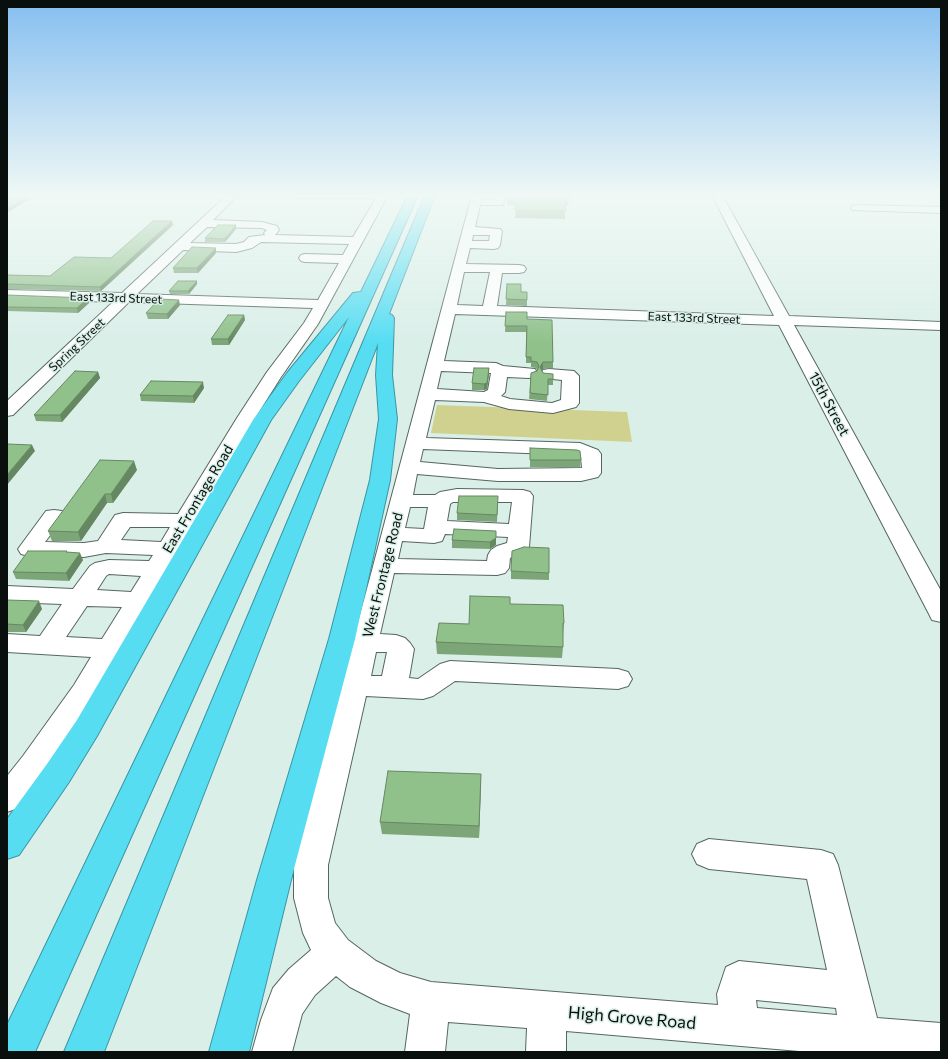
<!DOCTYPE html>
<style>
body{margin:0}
#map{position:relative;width:948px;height:1059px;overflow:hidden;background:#dbefe9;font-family:Commissioner,sans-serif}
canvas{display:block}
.frame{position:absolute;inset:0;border:8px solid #080f0d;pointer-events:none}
</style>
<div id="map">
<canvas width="948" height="1059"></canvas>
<div class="frame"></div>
</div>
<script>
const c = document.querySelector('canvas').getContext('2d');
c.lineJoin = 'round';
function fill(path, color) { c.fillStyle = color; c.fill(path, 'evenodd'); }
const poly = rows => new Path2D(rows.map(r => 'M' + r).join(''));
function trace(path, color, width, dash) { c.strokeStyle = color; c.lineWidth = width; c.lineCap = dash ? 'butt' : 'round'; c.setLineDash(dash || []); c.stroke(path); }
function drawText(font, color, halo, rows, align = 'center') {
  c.font = font + ' Commissioner,sans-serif'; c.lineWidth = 3; c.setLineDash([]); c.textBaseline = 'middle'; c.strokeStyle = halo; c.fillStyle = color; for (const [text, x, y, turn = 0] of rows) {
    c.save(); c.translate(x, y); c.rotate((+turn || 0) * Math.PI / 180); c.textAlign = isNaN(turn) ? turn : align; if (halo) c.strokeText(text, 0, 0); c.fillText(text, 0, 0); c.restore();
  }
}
const green = poly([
 [437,405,627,412,632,442,431,433]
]);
const minor = poly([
 [227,195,238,195,213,220,262,222,277,226,279,230,275,235,353,237,376,198,300,198,296,197,295,195,388,195,318,324,281,377,255,418,94,699,45,774,18,808,7,812,7,776,23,756,74,685,91,657,7,652,7,634,40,636,62,604,7,602,7,586,73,589,90,566,95,563,109,560,149,561,153,555,106,553,84,557,29,556,21,554,18,549,46,511,54,510,62,511,65,516,45,542,84,543,98,541,115,515,123,513,178,514,237,418,267,372,304,323,313,308,129,302,13,415,7,416,7,401,113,302,7,298,7,290,122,293,227,195],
 [207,227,262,228,267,230,264,233,265,235,249,237,244,242,236,244,190,243,207,227],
 [261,242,349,244,343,255,305,254,301,255,299,258,301,261,305,262,339,263,318,300,137,294,183,250,236,252,252,248,261,242],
 [130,527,170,527,161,542,121,540,130,527],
 [109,574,141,576,131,592,97,590,106,576,109,574],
 [87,606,122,607,102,639,66,637,87,606],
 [472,195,482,195,481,199,494,200,495,195,505,195,503,205,480,205,475,227,500,229,502,231,500,245,498,248,494,249,470,248,466,264,519,265,524,266,526,269,524,272,519,273,502,273,497,306,774,316,712,195,722,195,789,316,941,322,941,330,794,325,941,591,941,622,932,620,929,614,779,325,455,314,444,361,496,363,503,366,535,369,537,373,535,377,529,378,507,377,505,392,501,396,510,399,552,403,561,400,562,380,543,378,541,374,543,370,549,369,574,371,579,376,579,403,576,407,553,413,509,409,484,402,435,400,426,438,580,443,598,450,601,454,601,473,598,477,581,481,498,481,417,474,413,495,435,495,440,492,457,489,523,490,530,492,533,496,529,547,526,552,510,558,509,568,505,573,497,575,394,573,380,634,396,635,405,638,410,643,414,649,409,678,418,679,440,664,450,661,618,669,628,672,632,679,628,686,618,689,455,681,433,696,423,699,366,696,328,865,328,898,335,923,348,940,376,961,400,973,431,982,718,1005,717,994,726,967,739,961,827,970,807,879,709,869,697,864,692,854,697,844,709,839,821,850,833,854,838,865,877,1018,941,1023,941,1052,811,1052,566,1031,566,1052,526,1052,527,1028,448,1022,445,1052,405,1052,410,1014,381,1003,350,987,336,976,315,995,302,1014,292,1052,252,1052,261,1020,273,988,289,969,311,950,303,933,294,898,294,865,299,844,472,195],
 [473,235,490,235,489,241,472,241,473,235],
 [464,272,490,272,483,306,457,305,464,272],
 [441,371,491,373,488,390,484,392,437,389,441,371],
 [423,449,577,455,581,457,582,468,498,469,420,462,423,449],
 [453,502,512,502,509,524,447,521,450,504,453,502],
 [410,507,428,507,424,529,405,528,410,507],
 [445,534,508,537,507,543,497,546,491,550,488,555,487,561,398,559,402,541,434,543,442,541,445,534],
 [376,652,387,652,382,676,371,676,376,652],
 [756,1000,836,1008,837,1015,757,1008,756,1000],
 [856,205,941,207,941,213,852,210,851,208,852,206,856,205]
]);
const highway = poly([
 [408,195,418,195,35,1052,7,1052,7,1025,349,317,299,381,271,420,97,736,69,782,19,855,7,859,7,819,47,764,77,720,253,420,287,373,353,293,361,292,408,195],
 [425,195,435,195,389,314,392,315,394,318,392,375,397,419,390,480,355,639,291,880,249,1052,209,1052,257,880,329,639,370,480,379,419,376,375,378,343,104,1052,64,1052,425,195]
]);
const wall = poly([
 [507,195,569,199,568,206,565,206,565,219,515,218,516,205,507,205],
 [173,225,101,291,7,289,7,275,50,276,111,258],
 [236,225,236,229,225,242,205,242,205,238],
 [216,253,198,273,174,273,173,268],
 [197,284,189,294,170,294,169,291],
 [507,284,521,292,527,292,527,306,506,305],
 [7,295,89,303,78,313,7,311],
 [180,305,168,319,148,319,146,313],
 [506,312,527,319,553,362,553,368,543,369,542,370,543,373,553,379,553,385,548,385,547,401,529,399,531,373,537,371,537,370,536,368,531,367,531,363,526,363,526,332,505,332],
 [244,315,245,320,229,345,212,345,211,339],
 [489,368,489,374,487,389,484,390,472,390,472,383],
 [98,372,100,378,62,422,36,421,34,415],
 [204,388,194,403,141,401,140,395],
 [530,448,581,460,580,467,530,467],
 [137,470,113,503,107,503,81,541,52,541,48,531],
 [498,504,497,522,457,520,457,513],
 [496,531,496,545,490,549,452,548,452,540],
 [67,552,83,560,69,581,16,579,13,572],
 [511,571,549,573,549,580,511,579],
 [7,600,42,609,26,632,7,632],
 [510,604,564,623,563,635,563,647,562,658,437,654,436,642,469,624],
 [481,774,479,838,382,834,380,822]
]);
const shadedWall = poly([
 [30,195,36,195,7,213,7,209],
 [172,221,173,225,101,291,100,287],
 [236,225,236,229,225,242,225,239],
 [216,248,216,253,198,273,197,268],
 [197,281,197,284,189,294,188,291],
 [88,298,89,303,78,313,77,308],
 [179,300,180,305,168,319,167,314],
 [244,315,245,320,229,345,228,339],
 [543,362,543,369,540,373,540,367],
 [489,368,489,374,487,389,484,390,484,384],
 [98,372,100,378,62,422,60,415],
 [203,382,204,388,194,403,193,396],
 [32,445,35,451,7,485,7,475],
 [134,461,137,470,113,503,111,494],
 [105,494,107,503,81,541,78,532],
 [496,531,496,545,490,549,490,542],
 [80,553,83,560,69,581,66,573],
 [39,601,42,609,26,632,23,625],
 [481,774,481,786,479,838,479,826]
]);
const building = poly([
 [7,195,30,195,7,209,7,195],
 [507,195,568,195,569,199,565,199,566,211,515,210,516,198,507,198,507,195],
 [153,221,172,221,100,287,7,284,7,275,50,276,74,257,111,258,153,221],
 [218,225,236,225,225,239,205,238,218,225],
 [192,247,216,248,197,268,173,268,192,247],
 [178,281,197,281,188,291,169,291,178,281],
 [507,284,521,284,521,292,527,292,527,300,506,299,507,284],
 [7,295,88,298,77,308,7,307,7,295],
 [159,299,179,300,167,314,146,313,159,299],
 [506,312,527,312,527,319,552,320,553,362,543,362,540,367,543,373,553,374,553,379,548,379,548,395,530,393,531,373,537,371,539,366,537,362,531,361,531,357,526,357,527,326,505,326,506,312],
 [228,315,244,315,228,339,211,339,228,315],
 [474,368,489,368,487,383,484,384,472,383,474,368],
 [75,371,98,372,60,415,34,415,75,371],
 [151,381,203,382,193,396,140,395,151,381],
 [7,444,32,445,7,475,7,444],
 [530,448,577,450,580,451,581,460,530,460,530,448],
 [100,460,134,461,111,494,105,494,78,532,48,531,100,460],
 [459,496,498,496,497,515,457,513,459,496],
 [454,529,496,531,496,538,490,542,452,540,454,529],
 [524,547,549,548,549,573,511,571,512,551,524,547],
 [28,551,67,551,66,552,80,553,66,573,13,572,28,551],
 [470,596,510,597,510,604,563,605,564,623,563,623,563,647,436,642,439,623,469,624,470,596],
 [7,600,39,601,23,625,7,624,7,600],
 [388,771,481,774,479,826,380,822,388,771]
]);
const farStreetnames = [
 ["East 133rd Street",116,298,2],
 ["East 133rd Street",694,318,2],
 ["Spring Street",77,345,-43]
];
const streetNames = [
 ["15th Street",829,404,62],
 ["East Frontage Road",198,499,-59],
 ["West Frontage Road",383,575,-76]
];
const nearStreetnames = [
 ["High Grove Road",632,1018,5]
];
fill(green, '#d1d18f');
trace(minor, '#556661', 2);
trace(highway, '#3b95a2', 2);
fill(minor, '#fff');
fill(highway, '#56ddf2');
fill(wall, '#7ca678');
fill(shadedWall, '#658761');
fill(building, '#90c18b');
trace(building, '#658761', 1);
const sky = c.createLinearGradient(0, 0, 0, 343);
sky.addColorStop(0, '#85bef0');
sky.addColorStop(0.57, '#eff8f5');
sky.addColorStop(1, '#eff8f500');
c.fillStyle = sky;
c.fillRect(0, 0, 948, 343);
drawText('12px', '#080f0d', '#dbefe9', farStreetnames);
drawText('14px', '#080f0d', '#dbefe9', streetNames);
drawText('17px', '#080f0d', '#dbefe9', nearStreetnames);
</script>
